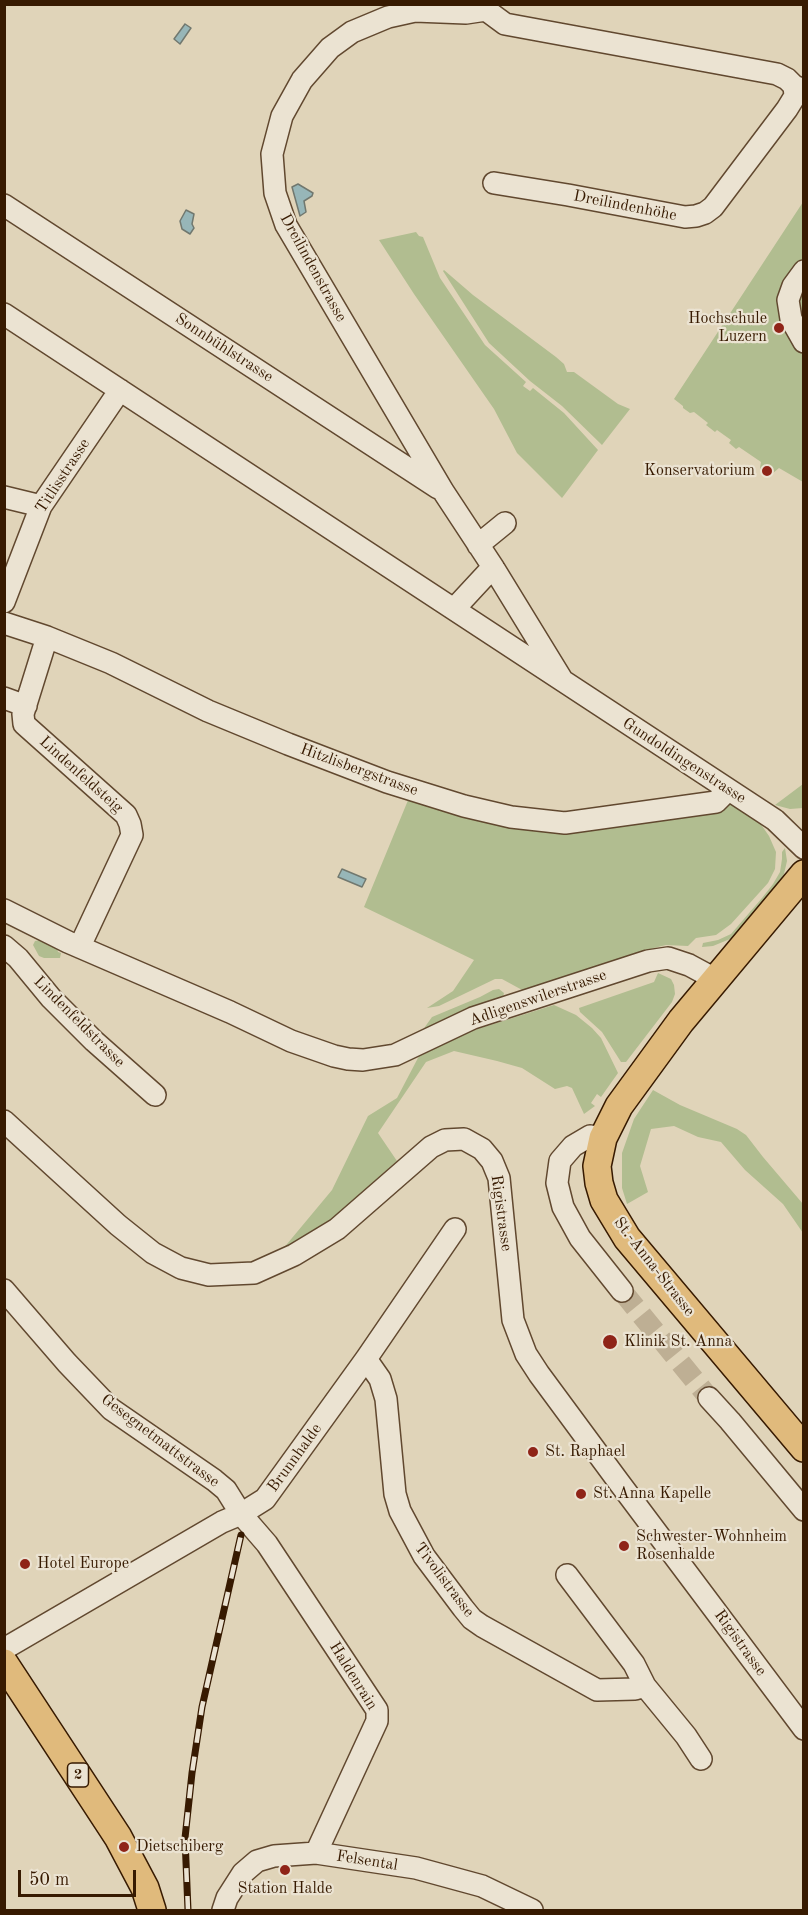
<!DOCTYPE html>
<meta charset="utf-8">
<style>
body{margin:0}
#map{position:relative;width:808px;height:1915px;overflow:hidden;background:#e0d4b9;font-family:"Old Standard TT",serif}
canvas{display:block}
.frame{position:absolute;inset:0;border:6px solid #371a01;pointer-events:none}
.scale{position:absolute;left:18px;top:1870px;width:118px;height:27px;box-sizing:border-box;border:3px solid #371a01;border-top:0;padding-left:8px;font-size:18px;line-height:21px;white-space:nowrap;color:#371a01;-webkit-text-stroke:4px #ebe3d2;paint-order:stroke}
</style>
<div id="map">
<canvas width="808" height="1915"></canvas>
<div class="frame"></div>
<div class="scale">50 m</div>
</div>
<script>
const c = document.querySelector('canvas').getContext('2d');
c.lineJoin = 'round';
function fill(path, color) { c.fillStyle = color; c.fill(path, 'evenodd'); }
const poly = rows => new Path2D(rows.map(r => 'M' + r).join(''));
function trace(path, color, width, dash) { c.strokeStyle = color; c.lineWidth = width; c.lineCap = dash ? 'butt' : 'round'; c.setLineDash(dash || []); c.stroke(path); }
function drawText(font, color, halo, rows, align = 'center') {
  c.font = font + ' "Old Standard TT",serif'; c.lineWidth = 4.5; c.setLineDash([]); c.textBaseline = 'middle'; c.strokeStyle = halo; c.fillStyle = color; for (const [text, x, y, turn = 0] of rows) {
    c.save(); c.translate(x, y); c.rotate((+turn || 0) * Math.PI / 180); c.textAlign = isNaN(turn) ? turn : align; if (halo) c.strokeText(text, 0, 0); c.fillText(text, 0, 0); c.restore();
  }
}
const green = poly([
 [803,202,803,482,779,468,772,474,763,473,760,468,761,462,739,447,736,449,729,443,731,440,717,430,715,432,706,425,708,423,694,412,690,413,683,408,683,406,674,399],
 [416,232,419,236,423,237,440,278,485,345,526,382,523,386,530,391,533,388,564,413,598,450,562,498,517,453,494,409,414,294,379,240],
 [444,270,473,295,556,357,564,364,567,372,574,372,618,404,630,409,602,445,562,406,530,381,489,343,443,271],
 [803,784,803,808,790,809,775,805],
 [411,793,533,823,723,799,760,823,769,836,776,852,775,869,768,883,731,924,716,935,696,938,688,946,666,945,654,948,593,971,524,991,502,979,495,979,439,1006,427,1008,453,991,474,960,364,907],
 [785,848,787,861,784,874,777,886,736,935,730,939,713,946,702,947,703,943,718,940,731,934,762,898,773,884,780,872,782,859,782,852],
 [41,940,57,948,58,952,61,953,60,958,44,958,39,956,33,945,35,941],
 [658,973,671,979,674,985,675,994,672,1002,626,1062,621,1062,602,1032,580,1012,579,1008,654,982],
 [499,989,504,993,502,1001,417,1038,432,1017,480,997,493,990],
 [554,1005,576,1015,592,1028,601,1038,618,1073,601,1097,597,1094,591,1103,595,1106,584,1114,572,1088,567,1086,555,1089,522,1068,497,1061,454,1051,426,1062,378,1133,397,1161,327,1224,277,1256,332,1190,368,1116,397,1098,419,1056,465,1033],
 [653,1090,680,1105,737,1129,746,1135,763,1157,803,1204,803,1233,783,1204,745,1170,721,1142,698,1137,674,1126,651,1129,640,1166,648,1192,627,1204,622,1188,622,1153,634,1119]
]);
const water = poly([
 [185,24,191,28,180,44,174,39,185,24],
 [298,184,313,193,312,196,304,201,306,212,300,216,292,187,298,184],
 [186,210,194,214,192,224,194,228,190,234,182,229,180,221,186,210],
 [342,869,366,879,362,887,338,877,342,869]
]);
const minorTunnel = poly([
 [622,1291,709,1398]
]);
const minor = poly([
 [494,183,568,195,685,217,696,216,705,213,713,207,787,109,795,96,794,86],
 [4,205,438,488],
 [804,271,793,286,788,300,791,319,804,342],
 [4,314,775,820,804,848],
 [4,497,41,506],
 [478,545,505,523],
 [4,602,41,506,120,390],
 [455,608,493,567],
 [4,623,47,637,111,663,208,711,288,744,387,782,464,806,511,817,565,823,716,802,728,790],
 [47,637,23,714,24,724,126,815,130,824,132,835,80,946],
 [561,678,493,567,443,491,286,225,275,193,272,154,282,116,302,80,330,48,352,32,388,17,415,11,466,13,486,10,505,24,777,74,787,79,794,86,804,90],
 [4,698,26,706],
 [4,910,68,942,230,1012,291,1041,334,1056,348,1059,363,1060,395,1055,473,1018,648,961,668,958,689,965,715,979],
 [4,946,18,958,51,998,94,1041,155,1095],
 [4,1121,118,1225,153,1253,181,1268,209,1275,254,1273,294,1255,337,1229,431,1147,445,1140,464,1139,482,1149,492,1161,499,1178,513,1320,526,1354,539,1374,618,1481,804,1729],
 [603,1138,590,1136,573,1146,560,1161,557,1183,563,1207,580,1238,622,1291],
 [4,1290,67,1363,111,1409,214,1480,226,1490,241,1514,267,1544,377,1710,377,1721,316,1853],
 [366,1359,380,1379,386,1399,395,1494,400,1511,424,1556,463,1608,472,1619,482,1626,597,1690,635,1689,645,1686,686,1736,701,1759],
 [709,1398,730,1421,804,1510],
 [567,1575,634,1664,645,1686],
 [4,1649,222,1522,241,1514,265,1499,366,1359,455,1229],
 [223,1910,227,1898,243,1873,257,1861,274,1856,316,1853,416,1868,482,1886,532,1910]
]);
const major = poly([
 [804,874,681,1021,619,1106,603,1138,597,1166,599,1183,604,1200,627,1238,804,1448],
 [4,1663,118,1837,145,1888,152,1910]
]);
const rail = poly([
 [188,1910,185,1838,192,1773,202,1707,241,1535]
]);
const markers = [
 [779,328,6,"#8f2418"],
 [767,471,6,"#8f2418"],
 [610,1342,8,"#8f2418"],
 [533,1452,6,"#8f2418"],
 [581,1494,6,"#8f2418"],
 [624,1546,6,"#8f2418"],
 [25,1564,6,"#8f2418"],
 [124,1847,6,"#8f2418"],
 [285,1870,6,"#8f2418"]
];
const shields = [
 [78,1775,21]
];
const shieldNames = [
 ["2",78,1775]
];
const streetNames = [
 ["Dreilindenhöhe",625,206,11],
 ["Dreilindenstrasse",313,268,61],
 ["Sonnbühlstrasse",224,348,33],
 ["Titlisstrasse",63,476,-57],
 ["Gundoldingenstrasse",684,761,33],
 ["Hitzlisbergstrasse",359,770,20],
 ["Lindenfeldsteig",81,775,42],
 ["Adligenswilerstrasse",538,998,-19],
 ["Lindenfeldstrasse",79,1022,45],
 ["Rigistrasse",501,1213,82],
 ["St.-Anna-Strasse",654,1267,52],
 ["Gesegnetmattstrasse",160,1441,37],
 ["Brunnhalde",295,1458,-54],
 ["Tivolistrasse",444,1580,53],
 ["Rigistrasse",740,1643,54],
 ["Haldenrain",353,1676,58],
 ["Felsental",367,1861,9]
];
const poiNames = [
 ["Hochschule",767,319,"right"],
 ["Luzern",767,337,"right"],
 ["Konservatorium",755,471,"right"],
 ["Klinik St. Anna",624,1342],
 ["St. Raphael",545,1452],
 ["St. Anna Kapelle",593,1494],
 ["Schwester-Wohnheim",636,1537],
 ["Rosenhalde",636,1555],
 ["Hotel Europe",37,1564],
 ["Dietschiberg",136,1847],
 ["Station Halde",285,1889,"center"]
];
fill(green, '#b1bd90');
fill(water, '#97b6b8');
trace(water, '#71786f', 1.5);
trace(minorTunnel, '#beaf94', 21, [21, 10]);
trace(minor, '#61482f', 24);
trace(major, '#371a01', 30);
trace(minor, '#ebe3d2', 21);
trace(major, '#e0ba7c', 27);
trace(rail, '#371a01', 7);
trace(rail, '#ebe3d2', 4.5, [14]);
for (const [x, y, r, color] of markers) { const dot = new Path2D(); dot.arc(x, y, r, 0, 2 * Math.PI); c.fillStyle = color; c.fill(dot); trace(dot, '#ebe3d2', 2); }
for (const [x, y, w] of shields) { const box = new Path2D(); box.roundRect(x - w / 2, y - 12, w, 24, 4.5); c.fillStyle = '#ebe3d2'; c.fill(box); trace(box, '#371a01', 1.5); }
drawText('bold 15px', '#371a01', null, shieldNames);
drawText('16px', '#371a01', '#ebe3d2', streetNames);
drawText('16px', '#371a01', '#ebe3d2', poiNames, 'left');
</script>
